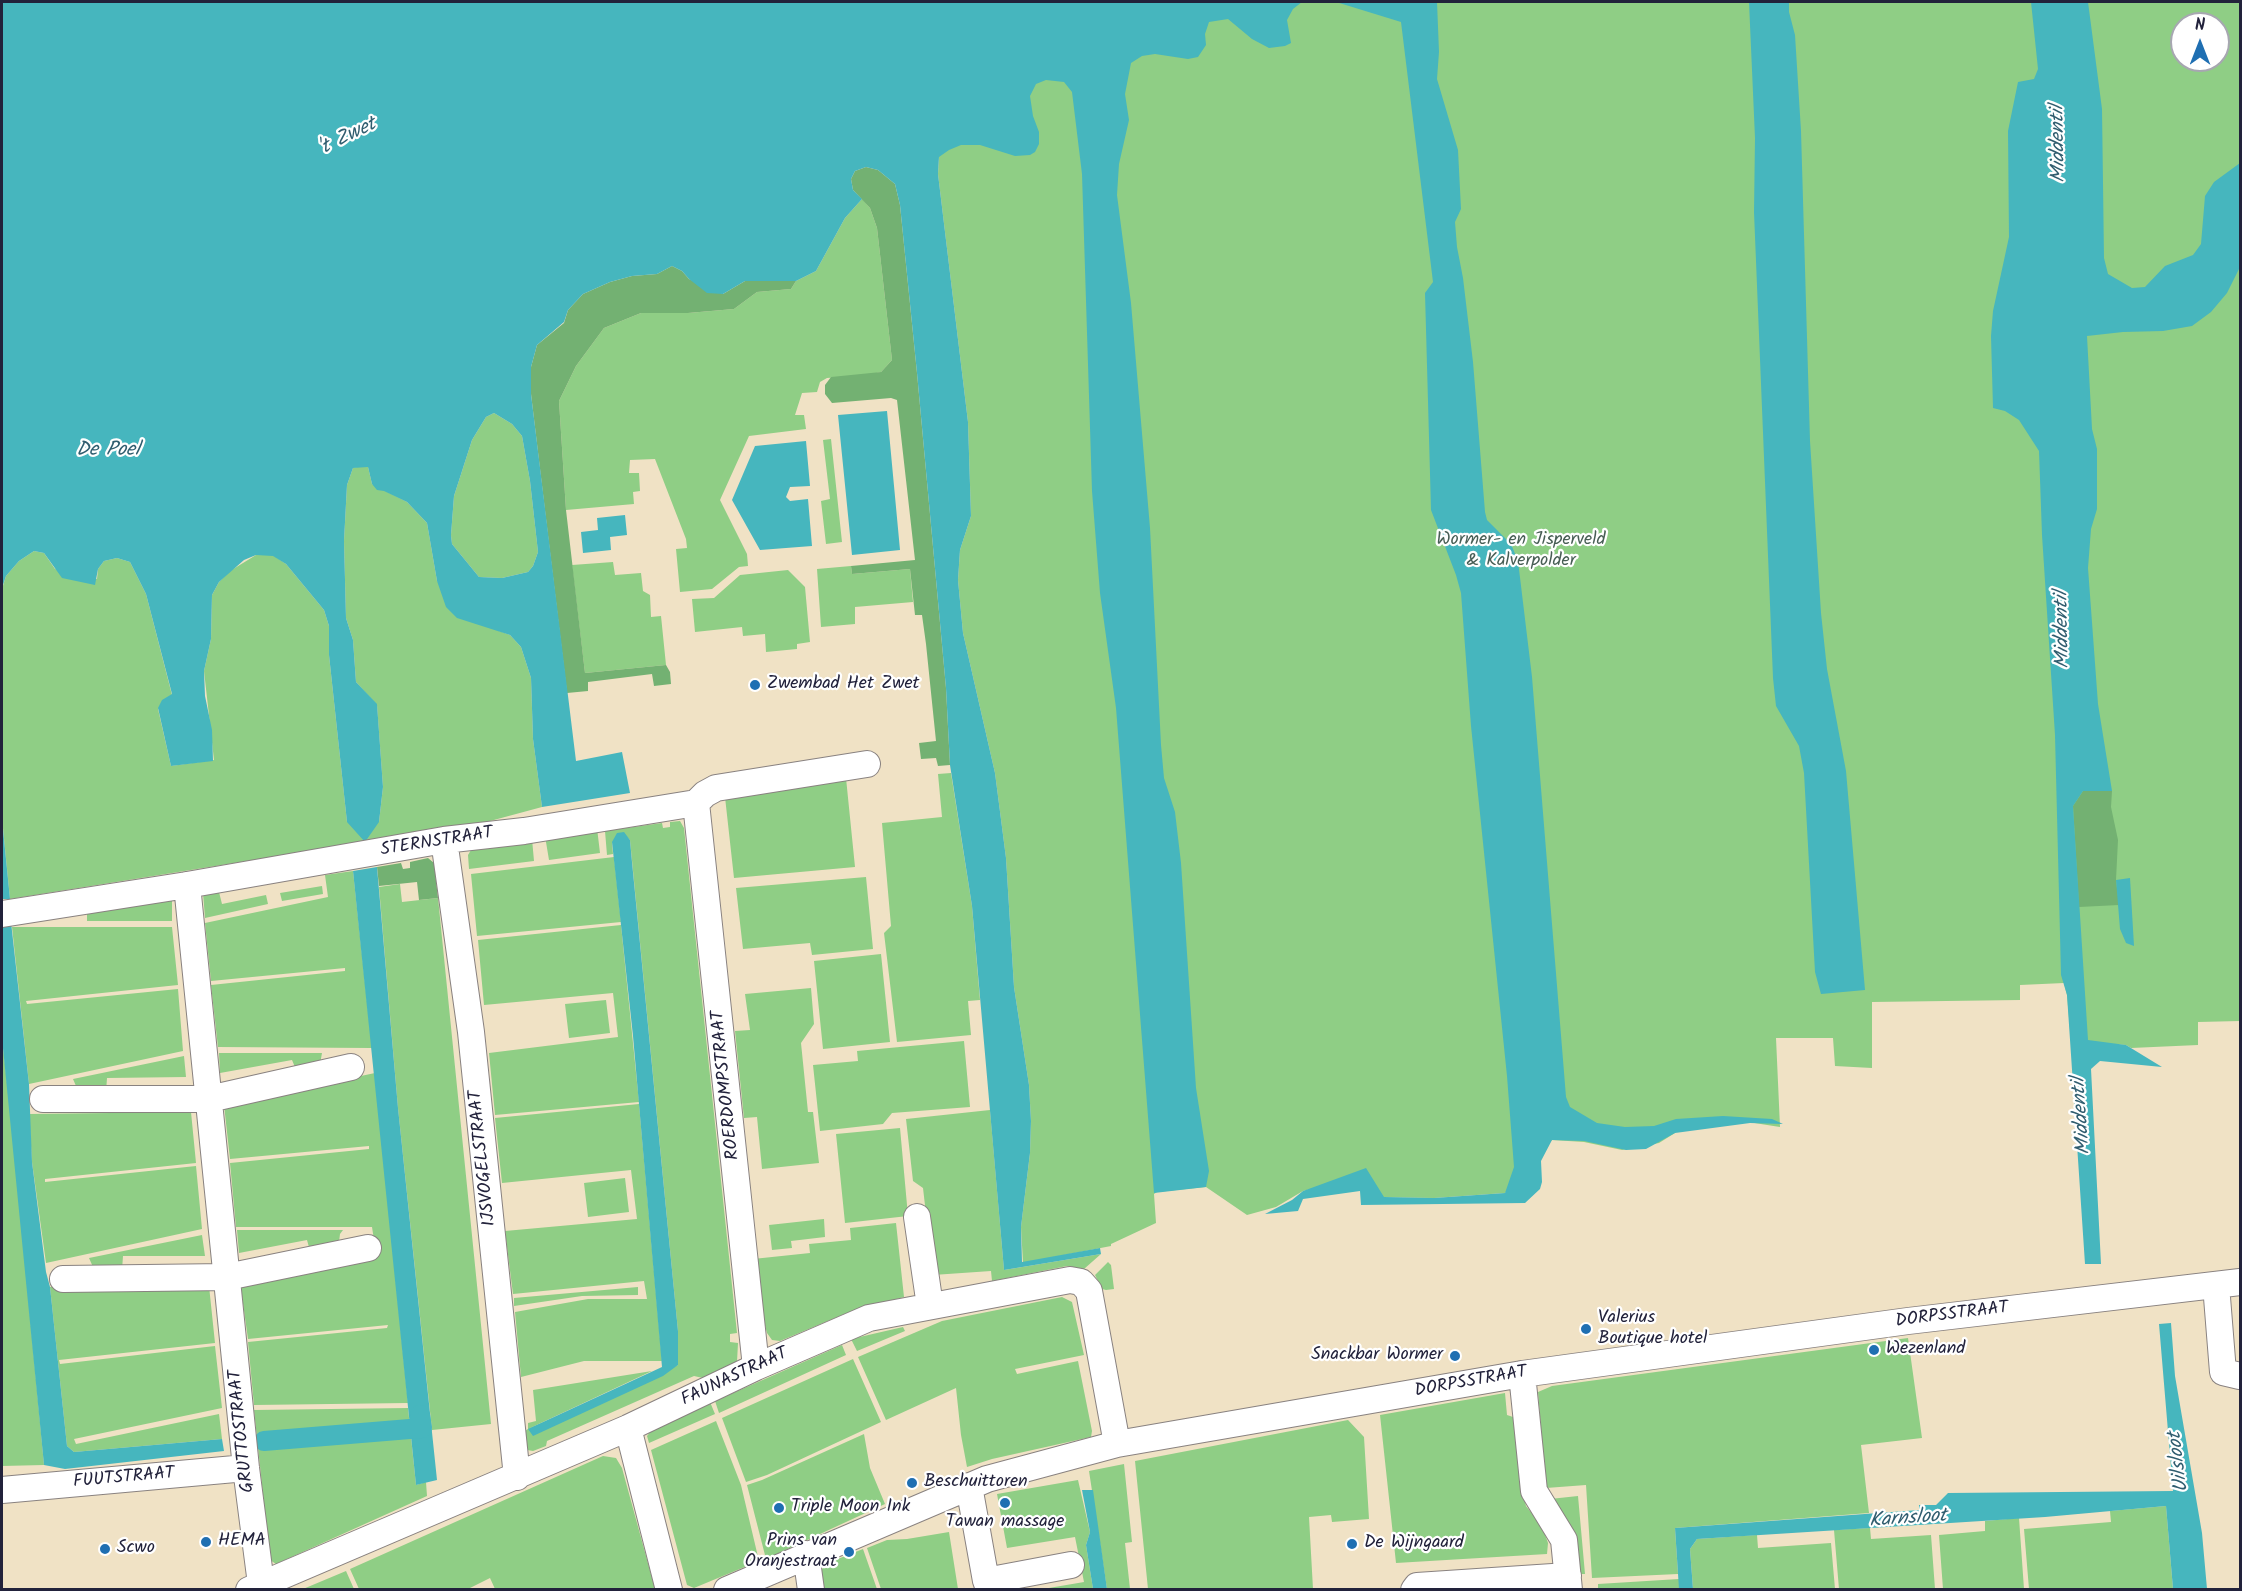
<!DOCTYPE html>
<style>
body{margin:0}
#map{position:relative;width:2242px;height:1591px;overflow:hidden;background:#f0e2c5;font-family:Kalam,sans-serif}
canvas{display:block}
.frame{position:absolute;inset:0;border:3px solid #22223b;pointer-events:none}
.north{position:absolute;left:2170px;top:12px;width:60px;height:60px;box-sizing:border-box;background:#fff;border:2px solid #a7a7b1;border-radius:50%;rotate:0deg;font-size:16px;font-weight:700;line-height:24px;text-align:center;color:#22223b}
.north::after{content:'';display:block;margin:auto;width:21px;height:27px;background:#1f6fb2;clip-path:polygon(50% 0,100% 100%,50% 72%,0 100%)}
</style>
<div id="map">
<canvas width="2242" height="1591"></canvas>
<div class="frame"></div>
<div class="north">N</div>
</div>
<script>
const c = document.querySelector('canvas').getContext('2d');
c.lineJoin = 'round';
function fill(path, color) { c.fillStyle = color; c.fill(path, 'evenodd'); }
const poly = rows => new Path2D(rows.map(r => 'M' + r).join(''));
function trace(path, color, width, dash) { c.strokeStyle = color; c.lineWidth = width; c.lineCap = dash ? 'butt' : 'round'; c.setLineDash(dash || []); c.stroke(path); }
function drawText(font, color, halo, rows, align = 'center') {
  c.font = font + ' Kalam,sans-serif'; c.lineWidth = 4.5; c.setLineDash([]); c.textBaseline = 'middle'; c.strokeStyle = halo; c.fillStyle = color; for (const [text, x, y, turn = 0] of rows) {
    c.save(); c.translate(x, y); c.rotate((+turn || 0) * Math.PI / 180); c.textAlign = isNaN(turn) ? turn : align; if (halo) c.strokeText(text, 0, 0); c.fillText(text, 0, 0); c.restore();
  }
}
const green = poly([
 [2,2,2240,2,2240,1021,2198,1022,2198,1045,2131,1048,2126,1045,2071,1041,2067,995,2064,983,2020,985,2020,1000,1872,1002,1872,1068,1835,1066,1833,1038,1776,1038,1780,1127,1716,1117,1687,1122,1675,1133,1659,1143,1622,1150,1584,1142,1552,1140,1505,1193,1434,1198,1374,1197,1366,1175,1303,1191,1276,1207,1247,1215,1206,1187,1157,1192,1154,1194,1156,1223,1111,1244,1111,1246,1023,1263,1021,1227,1030,1153,1031,1121,1029,1085,1014,987,1006,858,995,773,963,633,958,580,960,550,971,516,968,422,938,174,939,157],
 [2182,24,2218,24,2218,60,2182,60],
 [862,199,870,208,877,228,892,360,881,372,867,375,827,378,820,382,817,392,802,393,795,415,804,415,806,429,749,436,720,500,747,554,748,566,739,567,712,589,680,592,676,549,687,548,686,539,655,459,630,460,629,473,639,473,640,491,633,492,634,504,566,510,559,401,576,366,604,328,641,313,688,313,734,309,757,292,791,289,796,281,816,271,845,218],
 [494,413,512,424,522,436,530,481,538,552,533,566,528,572,502,578,479,577,452,544,451,535,454,496,472,440,486,417],
 [831,439,842,542,826,544,821,501,830,499,823,440],
 [361,466,368,467,372,484,407,502,427,523,437,581,494,629,510,635,521,647,531,678,533,739,542,807,442,834,365,842,10,899,2,818,2,589,6,576,19,561,34,551,44,553,55,569,97,579,98,569,104,561,117,558,130,562,146,594,172,695,158,709,171,766,214,760,204,671,211,639,212,595,219,582,230,571,256,555,273,555,286,564,324,610,329,626,329,655,347,822,379,822,383,787,377,705,356,682,353,640,346,618,344,541,347,485,353,468],
 [613,562,615,575,641,573,643,591,650,595,651,617,661,616,666,665,585,673,572,565],
 [851,566,852,574,910,569,913,602,855,607,855,624,821,627,817,569],
 [788,570,805,587,810,642,797,644,797,649,766,652,765,634,743,636,742,627,695,632,692,599,714,598,740,575],
 [951,773,972,906,980,1000,968,1001,971,1035,897,1042,884,933,891,926,882,823,942,817,938,774],
 [846,778,855,867,734,878,725,797],
 [680,821,684,828,737,1333,730,1334,730,1342,738,1343,737,1362,703,1378,694,1376,547,1441,546,1446,533,1451,527,1450,523,1432,528,1429,528,1423,536,1421,533,1390,652,1371,528,1429,678,1365,678,1331,630,840,625,835,617,836,612,843,613,854,607,855,605,831,662,823,663,828,670,827,670,822],
 [597,828,600,853,549,860,545,836],
 [532,839,534,861,469,869,468,855,471,850,480,847],
 [614,857,621,922,477,936,471,874],
 [353,871,372,1048,218,1047,211,985,345,971,345,968,211,981,205,923,328,897,325,875],
 [866,877,873,949,812,955,810,943,743,949,736,888],
 [400,884,402,902,438,898,491,1424,432,1430,398,1108,379,887],
 [322,886,323,894,282,901,280,893],
 [218,888,222,904,266,895,268,904,205,918,203,893],
 [172,900,172,921,87,921,87,909],
 [621,925,639,1102,495,1115,489,1053,618,1037,613,993,484,1005,478,940],
 [12,927,172,927,178,985,26,1001,27,1004,178,989,183,1051,29,1084],
 [881,954,890,1042,823,1049,814,961],
 [811,988,814,1024,801,1043,808,1112,813,1112,819,1163,762,1169,757,1117,744,1118,735,1031,750,1030,745,994],
 [606,1000,610,1033,569,1038,565,1004],
 [2,1037,15,1156,44,1465,2,1466],
 [964,1041,970,1107,892,1113,883,1124,820,1131,813,1065,858,1061,857,1051],
 [219,1053,322,1053,320,1064,297,1072,292,1060,220,1073],
 [184,1056,186,1077,107,1078,106,1092,76,1086,73,1079],
 [375,1073,408,1403,254,1405,248,1342,387,1328,388,1325,248,1339,240,1282,376,1253,372,1227,236,1227,230,1163,369,1149,369,1146,230,1159,224,1105],
 [639,1104,662,1361,584,1361,521,1377,515,1312,588,1299,647,1299,644,1281,513,1294,505,1231,637,1219,631,1170,502,1183,495,1118],
 [990,1110,1004,1270,1101,1254,1084,1269,1067,1266,992,1281,991,1271,933,1275,923,1188,913,1181,906,1119],
 [191,1112,196,1163,45,1179,45,1182,196,1166,202,1229,46,1263,32,1162,29,1114],
 [900,1128,908,1216,845,1223,836,1134],
 [625,1178,629,1212,588,1217,584,1183],
 [824,1219,825,1237,791,1241,792,1248,772,1250,769,1225],
 [896,1223,904,1297,847,1313,780,1341,772,1340,767,1333,764,1322,753,1259,810,1253,809,1244,851,1240,850,1228],
 [237,1230,343,1230,340,1234,339,1242,310,1251,307,1240,239,1253],
 [202,1235,205,1256,123,1256,122,1270,93,1267,89,1258],
 [1108,1262,1111,1265,1114,1289,1106,1290,1102,1289,1095,1275],
 [209,1286,215,1343,59,1360,60,1364,215,1346,222,1408,74,1439,76,1444,219,1414,222,1439,74,1452,67,1446,50,1287],
 [638,1287,638,1295,582,1296,514,1306,514,1298],
 [1062,1297,1072,1302,1084,1355,1015,1369,1017,1374,1078,1361,1092,1431,1091,1437,992,1459,967,1467,961,1435,956,1388,886,1420,858,1357,942,1321],
 [903,1327,905,1331,857,1351,851,1339],
 [1908,1338,1922,1438,1861,1445,1869,1513,1675,1528,1678,1574,1592,1578,1586,1485,1546,1488,1538,1392,1552,1386],
 [842,1345,846,1355,719,1413,715,1401],
 [853,1359,881,1422,767,1475,746,1482,722,1418],
 [1505,1393,1507,1415,1513,1417,1520,1482,1526,1506,1542,1526,1548,1543,1547,1554,1396,1563,1380,1415],
 [710,1402,715,1414,649,1443,647,1436,656,1425],
 [408,1408,416,1485,426,1482,427,1496,276,1564,270,1560,254,1410],
 [1348,1420,1364,1437,1369,1519,1332,1522,1331,1515,1309,1517,1313,1589,1148,1589,1135,1461],
 [716,1421,741,1485,759,1561,694,1588,687,1585,651,1450],
 [864,1434,870,1468,885,1504,766,1559,747,1485,762,1480],
 [603,1456,616,1458,622,1468,655,1589,495,1589,490,1578,468,1589,359,1589,350,1569],
 [1124,1464,1132,1542,1125,1543,1130,1589,1107,1589,1089,1471],
 [1078,1480,1090,1532,1086,1545,1093,1589,1043,1589,1084,1582,1075,1537,1007,1548,997,1494],
 [1578,1496,1585,1574,1578,1574,1574,1533,1567,1519,1550,1499],
 [2166,1506,2173,1589,2029,1589,2024,1529,2111,1522,2110,1511],
 [2019,1518,2024,1589,1943,1589,1939,1535,1985,1531,1985,1521],
 [1870,1528,1871,1539,1931,1535,1935,1589,1839,1589,1834,1530],
 [949,1532,958,1589,881,1589,867,1548,887,1540,907,1539],
 [1757,1535,1758,1548,1831,1543,1835,1589,1693,1589,1690,1549,1697,1539],
 [863,1549,877,1589,824,1589,818,1587,820,1573,825,1564],
 [346,1571,354,1589,303,1589],
 [1679,1579,1679,1589,1598,1589,1598,1584]
]);
const forest = poly([
 [866,167,878,170,895,184,900,205,917,373,946,688,950,765,938,766,936,758,921,759,919,743,936,741,926,644,922,615,915,615,910,569,852,574,851,566,915,560,897,400,891,398,832,403,825,394,825,385,831,377,881,372,892,360,877,228,870,208,853,190,851,179,855,171],
 [672,266,682,271,689,279,723,294,745,281,796,281,791,289,757,292,734,309,688,313,641,313,604,328,576,366,559,401,566,510,585,673,666,665,670,672,671,684,654,686,652,674,588,682,588,691,567,693,531,394,531,367,537,345,564,323,568,310,583,294,610,282,632,276,657,274],
 [2083,791,2112,791,2111,807,2118,840,2116,880,2119,905,2079,907,2073,806],
 [428,858,434,863,438,898,419,900,417,882,379,886,377,867,401,863,403,869,410,868,410,862]
]);
const water = poly([
 [2,2,1302,2,1293,9,1287,20,1291,43,1285,46,1269,48,1252,39,1228,19,1209,22,1205,34,1206,45,1198,57,1188,59,1155,54,1142,56,1131,63,1125,94,1129,120,1119,164,1117,195,1131,303,1150,528,1161,745,1164,778,1175,812,1181,863,1196,1088,1209,1171,1206,1187,1154,1193,1116,708,1100,593,1092,491,1082,174,1072,92,1064,82,1046,80,1036,84,1030,96,1033,116,1039,132,1039,144,1035,152,1030,155,1015,156,980,145,961,145,949,150,939,157,938,174,968,422,971,516,960,550,958,580,963,633,995,773,1006,858,1014,987,1029,1085,1031,1121,1030,1153,1021,1227,1022,1262,1100,1248,1101,1254,1004,1270,972,906,950,765,946,688,917,373,900,205,895,184,878,170,866,167,855,171,851,179,853,190,862,199,845,218,816,271,796,281,745,281,723,294,707,293,689,279,682,271,672,266,657,274,632,276,610,282,583,294,568,310,564,322,537,345,531,367,531,394,576,761,622,752,630,793,542,807,533,739,531,678,521,647,510,635,457,618,446,607,437,581,427,523,407,502,384,491,377,490,372,484,368,467,353,468,347,485,344,541,346,618,353,640,356,682,377,704,383,787,379,822,365,842,347,822,329,655,329,626,324,610,286,564,273,556,256,555,244,560,219,582,212,595,211,639,204,671,205,696,212,730,213,761,171,766,158,708,162,700,172,694,146,594,130,562,117,558,104,561,98,569,95,585,62,578,44,553,34,551,19,561,6,576,2,588],
 [494,413,512,424,522,436,530,481,538,552,533,566,528,572,502,578,479,577,452,544,451,535,454,496,472,440,486,417],
 [1336,2,1437,2,1439,52,1437,79,1458,150,1461,209,1455,222,1457,247,1463,278,1473,362,1485,512,1487,520,1511,544,1518,561,1532,677,1566,1097,1570,1107,1597,1123,1625,1127,1654,1126,1676,1119,1723,1116,1772,1119,1783,1124,1750,1123,1675,1133,1646,1149,1626,1150,1584,1141,1552,1140,1541,1161,1542,1182,1540,1189,1525,1203,1361,1205,1360,1191,1303,1199,1298,1211,1265,1214,1292,1200,1303,1191,1366,1168,1384,1197,1434,1198,1505,1193,1514,1167,1507,1076,1471,726,1461,593,1456,575,1431,510,1425,293,1433,282,1401,22],
 [1749,2,1789,2,1789,12,1795,35,1801,131,1810,441,1821,613,1827,669,1846,771,1865,990,1821,994,1815,972,1804,773,1799,746,1776,706,1773,678,1754,212,1755,138],
 [2031,2,2088,2,2102,109,2104,258,2108,274,2132,288,2145,287,2165,266,2193,255,2201,244,2205,196,2214,182,2240,163,2239,239,2240,267,2227,293,2211,312,2192,326,2163,331,2123,332,2087,336,2092,429,2097,449,2097,509,2091,529,2088,568,2098,704,2112,791,2083,791,2073,806,2088,1040,2126,1045,2162,1067,2100,1061,2091,1069,2101,1264,2085,1264,2067,995,2061,975,2055,735,2042,535,2039,451,2019,420,2005,411,1993,408,1991,336,1993,311,2009,237,2008,131,2018,82,2034,79,2038,69],
 [887,411,900,550,852,555,838,415],
 [806,441,810,486,790,487,786,497,790,501,808,499,812,546,760,550,732,500,755,446],
 [625,515,627,535,610,537,611,550,583,553,581,532,598,530,597,518],
 [2,819,10,899,2,899],
 [624,832,630,840,632,862,678,1331,678,1365,663,1376,533,1436,528,1429,662,1367,633,1036,612,842,617,833],
 [377,867,398,1108,437,1480,416,1485,353,871],
 [2130,878,2134,946,2126,943,2120,929,2116,880],
 [11,922,29,1084,32,1162,46,1272,50,1287,67,1446,74,1452,222,1439,224,1451,65,1469,44,1465,2,1038,2,923],
 [2171,1323,2175,1376,2202,1533,2207,1589,2173,1589,2166,1506,2045,1517,1697,1539,1690,1549,1693,1589,1679,1589,1675,1528,1919,1510,1919,1505,1936,1505,1948,1493,2173,1491,2159,1324],
 [1082,1490,1093,1490,1107,1589,1093,1589,1086,1545,1090,1532]
]);
const canal = poly([
 [264,1441,422,1428,420,1415]
]);
const minor = poly([
 [696,803,756,1367],
 [444,840,471,1032,517,1477],
 [187,885,246,1468,261,1584],
 [2,914,187,885,444,840,524,831,696,803,705,794,716,788,867,764],
 [43,1099,209,1099,351,1067],
 [917,1217,930,1306],
 [63,1279,227,1277,368,1248],
 [2216,1285,2223,1372,2240,1376],
 [1522,1374,1534,1491,1564,1540,1569,1590],
 [628,1428,669,1590],
 [969,1486,986,1581,1071,1565],
 [2,1490,246,1468],
 [806,1554,811,1590],
 [249,1590,628,1428,756,1367,869,1318,1070,1280,1081,1282,1089,1291,1117,1444],
 [727,1590,987,1479,1117,1444,1522,1374,1908,1321,2240,1282],
 [1414,1590,1417,1586,1568,1576]
]);
const markers = [
 [755,685,6,"#1f6fb2"],
 [1586,1329,6,"#1f6fb2"],
 [1874,1350,6,"#1f6fb2"],
 [1455,1356,6,"#1f6fb2"],
 [912,1483,6,"#1f6fb2"],
 [1005,1503,6,"#1f6fb2"],
 [779,1508,6,"#1f6fb2"],
 [206,1542,6,"#1f6fb2"],
 [1352,1544,6,"#1f6fb2"],
 [105,1549,6,"#1f6fb2"],
 [849,1552,6,"#1f6fb2"]
];
const parkNames = [
 ["Wormer- en Jisperveld",1521,541],
 ["& Kalverpolder",1521,562]
];
const poiNames = [
 ["Zwembad Het Zwet",767,685],
 ["Valerius",1598,1319],
 ["Boutique hotel",1598,1340],
 ["Wezenland",1886,1350],
 ["Snackbar Wormer",1443,1356,"right"],
 ["Beschuittoren",924,1483],
 ["Triple Moon Ink",791,1508],
 ["Tawan massage",1005,1523,"center"],
 ["HEMA",218,1542],
 ["Prins van",837,1542,"right"],
 ["Oranjestraat",837,1563,"right"],
 ["De Wijngaard",1364,1544],
 ["Scwo",117,1549]
];
const streetNames = [
 ["STERNSTRAAT",437,843,-9],
 ["ROERDOMPSTRAAT",727,1085,-96],
 ["IJSVOGELSTRAAT",484,1158,-96],
 ["DORPSSTRAAT",1952,1316,-7],
 ["FAUNASTRAAT",735,1378,-25],
 ["DORPSSTRAAT",1471,1383,-10],
 ["GRUTTOSTRAAT",243,1431,-96],
 ["FUUTSTRAAT",124,1479,-5]
];
const waterNames = [
 ["'t Zwet",348,138,-26],
 ["Middentil",2060,144,-91],
 ["De Poel",108,452],
 ["Middentil",2064,630,-91],
 ["Middentil",2083,1116,-94],
 ["Uilsloot",2180,1462,-97],
 ["Karnsloot",1908,1520,-4]
];
fill(green, '#8fce85');
fill(forest, '#73b172');
fill(water, '#46b6be');
trace(canal, '#46b6be', 20);
trace(minor, '#898280', 28);
trace(minor, '#fff', 26);
for (const [x, y, r, color] of markers) { const dot = new Path2D(); dot.arc(x, y, r, 0, 2 * Math.PI); c.fillStyle = color; c.fill(dot); trace(dot, '#fff', 2); }
drawText('18px', '#485e55', '#fff', parkNames);
drawText('18px', '#22223b', '#fff', poiNames, 'left');
drawText('18px', '#22223b', '#fff', streetNames);
drawText('italic 20px', '#305d6f', '#fff', waterNames);
</script>
